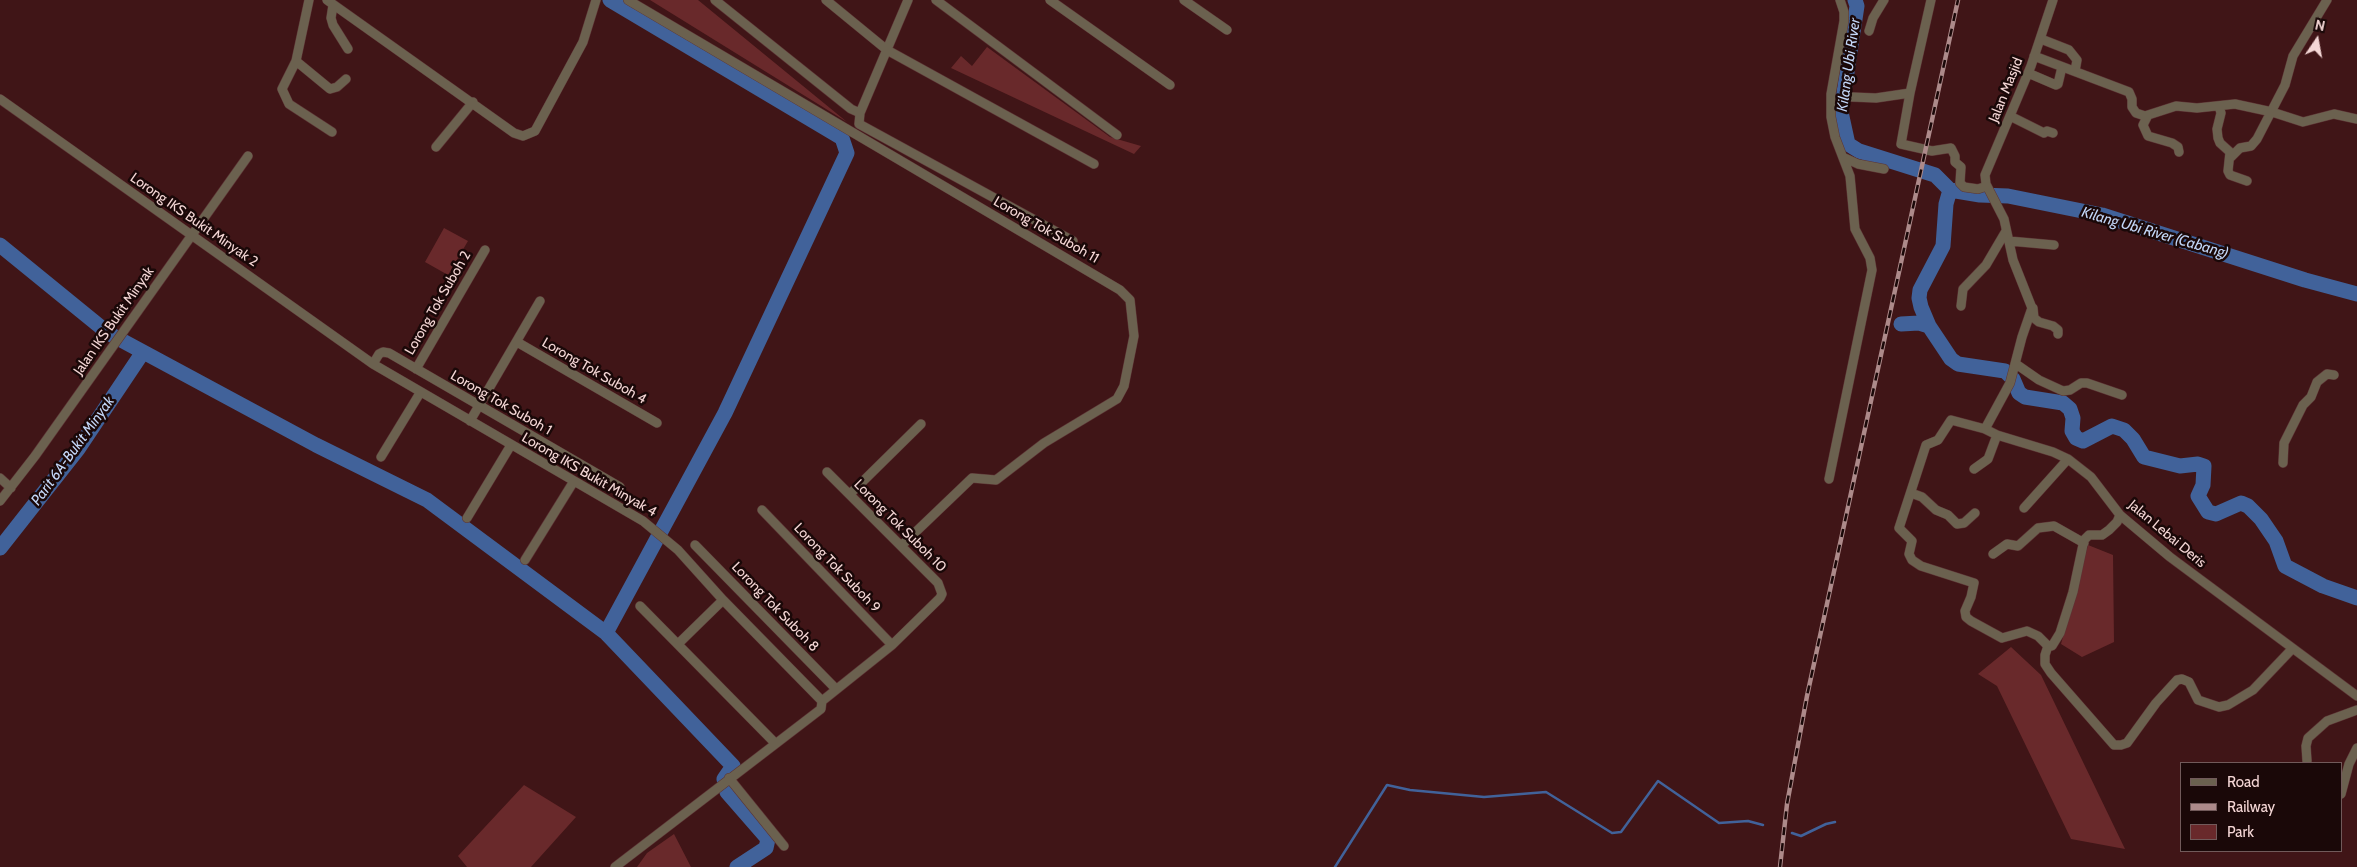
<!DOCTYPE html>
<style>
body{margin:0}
#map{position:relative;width:2357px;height:867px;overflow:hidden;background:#401517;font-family:Cabin,sans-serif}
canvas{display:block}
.legend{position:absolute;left:2180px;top:762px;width:162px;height:90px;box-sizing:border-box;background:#1a0808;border:1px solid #715a5a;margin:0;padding:6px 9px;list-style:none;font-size:15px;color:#f4d6d5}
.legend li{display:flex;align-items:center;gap:10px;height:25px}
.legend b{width:25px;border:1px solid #715a5a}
.north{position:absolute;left:2292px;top:15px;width:50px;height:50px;-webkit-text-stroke:4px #1a0808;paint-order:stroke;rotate:12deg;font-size:14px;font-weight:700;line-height:20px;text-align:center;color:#f4d6d5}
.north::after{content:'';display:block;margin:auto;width:18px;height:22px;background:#f4d6d5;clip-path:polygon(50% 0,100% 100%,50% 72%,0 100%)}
</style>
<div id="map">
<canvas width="2357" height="867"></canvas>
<ul class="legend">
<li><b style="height:6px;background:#6b614f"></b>Road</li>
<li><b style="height:6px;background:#ad8a8a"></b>Railway</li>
<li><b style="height:14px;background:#69292b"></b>Park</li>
</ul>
<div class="north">N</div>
</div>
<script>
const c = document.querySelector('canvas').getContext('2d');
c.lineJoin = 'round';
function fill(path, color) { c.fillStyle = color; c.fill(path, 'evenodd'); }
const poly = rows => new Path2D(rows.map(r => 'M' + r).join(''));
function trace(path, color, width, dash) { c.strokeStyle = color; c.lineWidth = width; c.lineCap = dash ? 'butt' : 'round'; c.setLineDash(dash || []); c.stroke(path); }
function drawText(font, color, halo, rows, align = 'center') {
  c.font = font + ' Cabin,sans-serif'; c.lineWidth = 5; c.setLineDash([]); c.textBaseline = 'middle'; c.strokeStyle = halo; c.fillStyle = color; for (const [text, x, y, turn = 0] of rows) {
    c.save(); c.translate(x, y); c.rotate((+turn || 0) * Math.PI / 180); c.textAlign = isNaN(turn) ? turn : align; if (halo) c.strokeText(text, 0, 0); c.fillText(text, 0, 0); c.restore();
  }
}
const green = poly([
 [650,0,698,0,847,122],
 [987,47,1110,137,1141,146,1134,154,951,68,961,56,972,66],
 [444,228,468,241,448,275,425,262],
 [2088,545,2113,555,2114,642,2082,657,2061,644],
 [2011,647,2041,675,2125,849,2071,839,1997,686,1978,674],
 [524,785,576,817,531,867,467,867,458,856],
 [674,834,691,867,637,867,647,853]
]);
const stream = poly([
 [1792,833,1801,836,1826,824,1835,822],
 [1335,867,1387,785,1410,790,1484,797,1546,792,1612,833,1621,832,1658,781,1719,823,1748,821,1763,825]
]);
const river = poly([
 [1855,0,1857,6,1841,112,1848,144,1859,151,1935,175,1950,190,1946,204,1943,246,1920,290,1919,298,1921,307,1929,326,1951,359,1958,364,2005,371,2013,379,2019,393,2025,397,2063,403,2070,409,2073,418,2072,431,2076,438,2083,441,2112,426,2124,430,2133,439,2144,457,2180,466,2198,464,2204,466,2203,485,2198,496,2208,512,2216,514,2241,503,2248,506,2261,519,2276,541,2285,566,2323,586,2357,598],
 [1950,190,1980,195,2008,196,2102,215,2305,280,2357,294],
 [0,245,108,333,316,445,427,500,606,633,733,766,724,779,727,792,768,839,766,848,737,867],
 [1901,324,1919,323,1929,326],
 [0,548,78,449,143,352],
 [606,633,725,413,847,153,842,138,610,0]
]);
const street = poly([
 [309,0,296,61,282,89,289,104,332,132],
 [327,0,514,133,523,136,535,131,583,42,596,0],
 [628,0,1120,290,1130,300,1134,336,1124,386,1117,399,1044,443,996,480,972,478,901,546],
 [715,0,851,109,860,113],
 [826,0,887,50,1094,164],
 [908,0,860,113,859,124,1073,241],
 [936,0,1117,135],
 [1050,0,1170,85],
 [1184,0,1227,30],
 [333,5,331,18,333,25,348,49],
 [1869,31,1873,18,1884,0],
 [2041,39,2069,50,2077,60,2075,71],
 [2034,56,2129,92,2132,99,2132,107,2136,113,2145,116,2176,106,2197,108,2235,104,2272,112,2303,122,2334,114,2357,119],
 [296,61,330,89,337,87,346,79],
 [2028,73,2056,85,2058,84,2062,67],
 [1910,93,1901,144,1932,151,1951,148,1955,156,1955,162,1961,167,1960,183,1964,187,1978,189,1987,186],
 [1852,97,1876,98,1910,93,1931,0],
 [0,99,373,364,643,521,678,550,723,600,822,701,821,709,615,867],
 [2219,106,2221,113,2217,129,2218,138,2220,143,2230,152,2228,171,2230,175,2247,181],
 [2148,115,2143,125,2148,136,2172,143,2178,147,2179,152],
 [2010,116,2044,133,2047,131,2053,133],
 [436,147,473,102],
 [2231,157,2240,148,2251,146,2257,139,2285,85,2293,56,2327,0],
 [1845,158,1858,164,1884,169],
 [2009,241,2054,245],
 [1961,306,1963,289,1986,265,2006,231],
 [2033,308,2034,318,2039,322,2053,326,2058,330,2058,334],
 [517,342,657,423],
 [373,364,379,354,383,352,389,353,620,487],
 [2016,364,2039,380,2063,391,2070,390,2081,383,2087,383,2122,395],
 [416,369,485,250],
 [470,421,540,301],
 [1985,429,2010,383,2022,337,2032,308,2013,260,2004,219,1986,184,1985,175,2031,66,2053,0],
 [381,457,420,393],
 [2283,463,2284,443,2303,405,2311,397,2317,382,2327,374,2334,375],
 [1974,469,1988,459,1997,435],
 [0,478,11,488],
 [1829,479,1872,270,1870,258,1855,229,1850,176,1835,137,1831,117,1831,94,1844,21,1844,12,1840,0],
 [1911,493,1922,497,1936,510,1948,515,1957,524,1964,523,1975,513],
 [850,494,921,424],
 [0,501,35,456,248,156],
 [2024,508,2068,459],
 [762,510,892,645],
 [2120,515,2117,522,2109,530,2102,535,2089,535,2084,540,2073,592,2060,633,2052,646,2048,646,2038,636,2027,631,2002,638,1971,621,1966,617,1965,611,1971,597,1974,583,1921,566,1912,560,1909,554,1912,541,1899,528,1926,445,1938,440,1951,420,1985,429,1997,435,2053,452,2068,459,2091,477,2120,515,2170,557,2357,696],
 [467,518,511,445],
 [695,545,836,689],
 [1993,554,2007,544,2018,546,2038,528,2054,526,2084,543],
 [525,560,574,481],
 [640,606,775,743],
 [678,644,723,600],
 [2048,646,2045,655,2045,664,2051,673,2114,745,2121,745,2127,743,2156,703,2177,680,2182,679,2189,682,2198,700,2219,707,2228,705,2253,690,2292,649],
 [822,701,892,645,940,598,942,594,938,583,827,472],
 [2307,761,2306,746,2308,738,2327,721,2357,710],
 [729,778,784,846],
 [2341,794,2349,764,2357,748]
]);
const rail = poly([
 [1780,867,1787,804,1807,696,1958,0]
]);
const streetNames = [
 ["Jalan Masjid",2006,90,-68],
 ["Lorong IKS Bukit Minyak 2",194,220,35],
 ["Lorong Tok Suboh 11",1046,230,30],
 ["Lorong Tok Suboh 2",438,303,-60],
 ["Jalan IKS Bukit Minyak",114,321,-55],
 ["Lorong Tok Suboh 4",594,371,30],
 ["Lorong Tok Suboh 1",501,403,30],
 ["Lorong IKS Bukit Minyak 4",589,475,30],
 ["Lorong Tok Suboh 10",900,526,45],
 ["Jalan Lebai Deris",2167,534,40],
 ["Lorong Tok Suboh 9",837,568,46],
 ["Lorong Tok Suboh 8",775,607,46]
];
const waterNames = [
 ["Kilang Ubi River",1849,65,-82],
 ["Kilang Ubi River (Cabang)",2155,233,16],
 ["Parit 6A-Bukit Minyak",73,451,-54]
];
fill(green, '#69292b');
trace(stream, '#41629a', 2.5);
trace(river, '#41629a', 15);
trace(street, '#5d3435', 10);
trace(street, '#6b614f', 9);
trace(rail, '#ad8a8a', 4.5);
trace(rail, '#1a0808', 2.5, [8]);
drawText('14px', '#f4d6d5', '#1a0808', streetNames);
drawText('italic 15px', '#c2d6f7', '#1a0808', waterNames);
</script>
